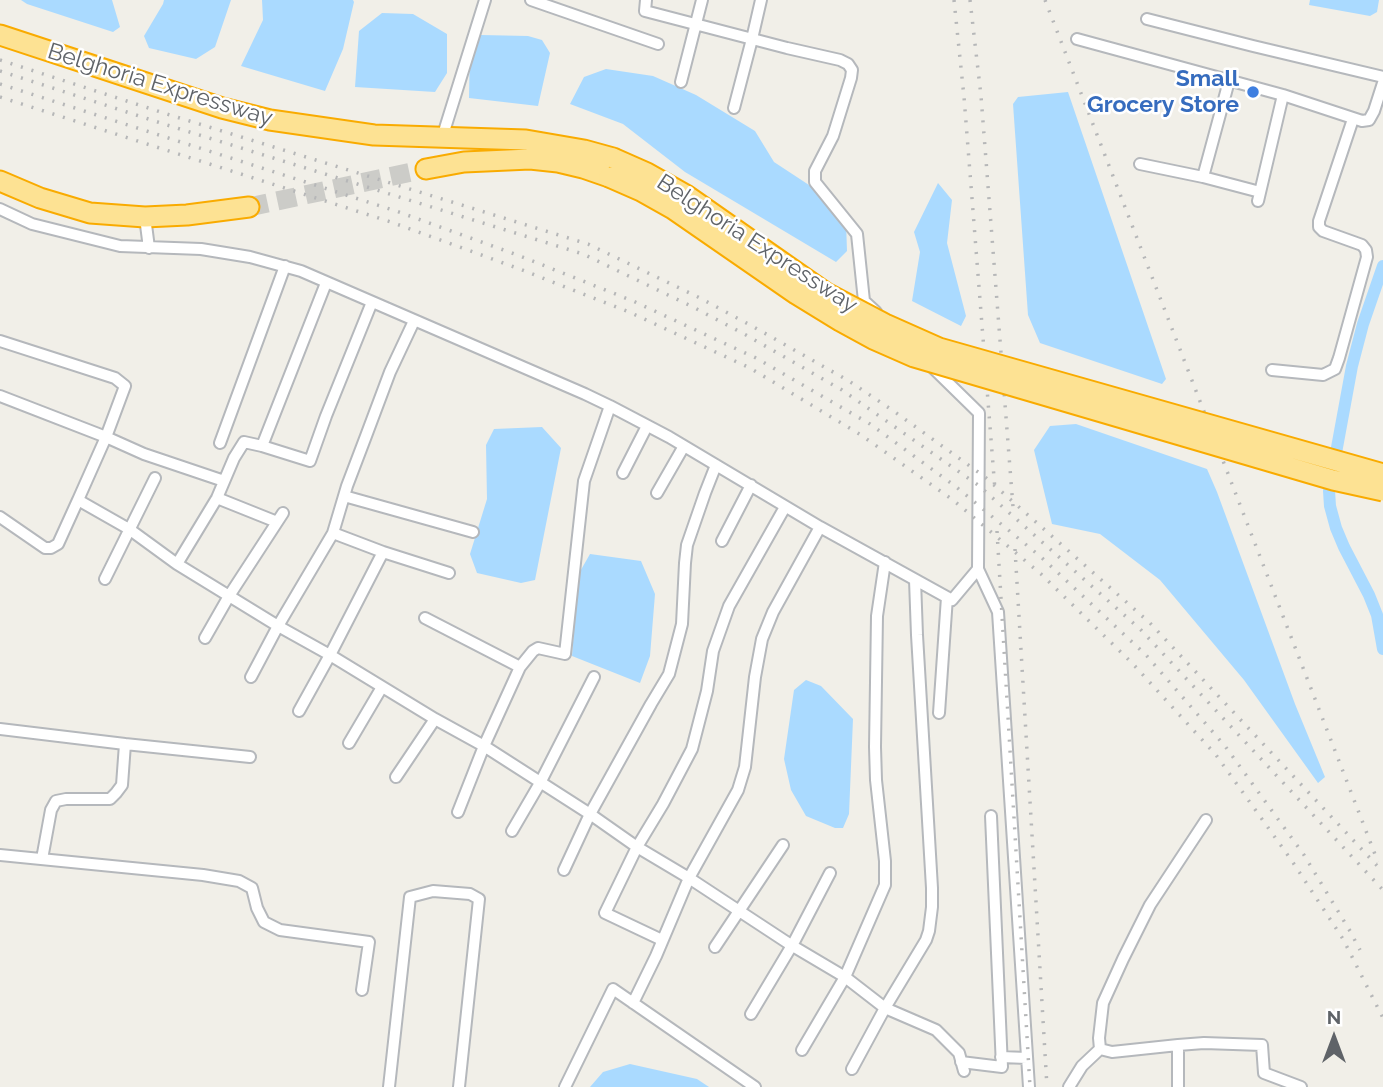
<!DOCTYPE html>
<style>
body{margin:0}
#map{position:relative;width:1383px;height:1087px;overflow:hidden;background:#f1efe8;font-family:Raleway,sans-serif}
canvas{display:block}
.north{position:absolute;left:1299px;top:1003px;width:70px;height:70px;-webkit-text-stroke:5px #fff;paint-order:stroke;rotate:0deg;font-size:19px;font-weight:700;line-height:28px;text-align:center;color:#5f6368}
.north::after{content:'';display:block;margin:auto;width:24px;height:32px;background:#5f6368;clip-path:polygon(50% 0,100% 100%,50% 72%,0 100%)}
</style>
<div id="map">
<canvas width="1383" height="1087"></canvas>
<div class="north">N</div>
</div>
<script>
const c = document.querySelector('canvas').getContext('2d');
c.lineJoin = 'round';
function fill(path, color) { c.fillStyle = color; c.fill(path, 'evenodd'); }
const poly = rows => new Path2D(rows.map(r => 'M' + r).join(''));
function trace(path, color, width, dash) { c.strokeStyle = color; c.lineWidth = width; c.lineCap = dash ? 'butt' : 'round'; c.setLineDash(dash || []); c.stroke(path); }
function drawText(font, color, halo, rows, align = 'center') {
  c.font = font + ' Raleway,sans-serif'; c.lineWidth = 5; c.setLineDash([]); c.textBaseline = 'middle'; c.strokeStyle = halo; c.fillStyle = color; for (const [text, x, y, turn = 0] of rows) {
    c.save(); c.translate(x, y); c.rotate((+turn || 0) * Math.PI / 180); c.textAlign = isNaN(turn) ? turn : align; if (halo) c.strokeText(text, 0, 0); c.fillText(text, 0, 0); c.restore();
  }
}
const water = poly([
 [21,0,112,0,120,27,113,32,27,4],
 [164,0,231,0,215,47,196,59,149,48,144,36,163,4],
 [262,0,353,0,354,2,343,49,325,91,241,66,263,20],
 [1310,0,1379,0,1377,12,1370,16,1309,5],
 [382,13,413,14,447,34,447,73,435,92,355,87,359,31],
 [481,35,528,36,542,40,550,53,538,106,469,98,470,46],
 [606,69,653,76,696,95,755,131,774,162,809,185,846,222,847,251,836,262,685,172,623,124,570,104,584,77],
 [1068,92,1166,379,1162,384,1040,343,1028,315,1013,104,1018,97],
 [938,183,952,200,947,243,966,316,961,326,912,301,920,252,914,232],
 [1076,424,1207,469,1217,492,1295,704,1325,777,1318,783,1244,680,1160,580,1100,534,1052,524,1034,450,1050,426],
 [542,427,561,448,535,580,521,583,477,573,470,554,487,499,486,445,494,429],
 [590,554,641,561,655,594,650,656,640,683,572,656,578,575],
 [806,680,821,686,853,719,849,814,843,828,835,828,806,816,791,790,784,759,794,690],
 [630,1064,697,1079,709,1087,590,1087,603,1072]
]);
const canal = poly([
 [1383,266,1363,324,1352,366,1329,491,1330,506,1336,528,1344,547,1369,595,1377,615,1383,649]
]);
const highwayTunnel = poly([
 [249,207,426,169]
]);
const street = poly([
 [531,0,658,44],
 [646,0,645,11,787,48,840,60,848,64,852,70,851,78,833,136,815,171,815,182,857,234,864,301,876,312],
 [1147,19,1253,46,1383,77],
 [1077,39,1283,95,1362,121,1369,120,1374,111,1383,83],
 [681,82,702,0],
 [734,108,752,39,761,0],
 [442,138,485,0],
 [1140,164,1203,177,1260,192],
 [1203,177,1229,81],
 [1258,201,1283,95],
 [0,209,32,224,120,246,201,249,250,257,301,271,585,394,610,406,669,437,820,527,952,600,978,569,998,612,1029,1087],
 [145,217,149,248],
 [326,283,262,446,310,461,326,416,372,302],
 [414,321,390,372,366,436,347,486,333,533,383,552,449,573],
 [0,341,115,378,125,386,106,437,78,500],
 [930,365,979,413,978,569],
 [1272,370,1323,375,1335,369,1339,358,1367,257,1366,250,1362,245,1323,231,1319,227,1319,221,1353,119],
 [0,396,106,437,144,454,224,481],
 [220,443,285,266],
 [623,473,647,426],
 [657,493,684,446],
 [344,496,473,532],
 [217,498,277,522],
 [0,517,45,548,51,548,58,544,78,500,129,529,177,564,278,626,330,655,435,719,484,746,590,814,637,847,689,878,791,945,845,977,885,1008,936,1030,959,1053,964,1071],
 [722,541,751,485],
 [177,564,217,498,234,458,244,442,262,446],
 [105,579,155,478],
 [425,618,520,667],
 [205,638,229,596,283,513],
 [251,677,278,626,333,533],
 [299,711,330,655,383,552],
 [939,713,947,597],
 [0,729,125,744,122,785,116,793,110,799,66,799,56,801,51,810,42,859],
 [349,743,382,687],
 [125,744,250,757],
 [396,777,435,719],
 [458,812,484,746,520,667,533,651,538,648,565,654,584,481,610,406],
 [512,831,540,783,594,677],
 [0,855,203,875,239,881,252,888,257,908,264,922,280,930,369,942,362,990],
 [564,870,590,814,651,704,669,674,682,624,685,563,687,545,705,493,716,465],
 [662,940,605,913,637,847,663,804,692,749,707,691,713,651,729,606,785,507],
 [715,947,783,845],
 [633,1003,656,956,689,878,738,790,745,767,755,677,762,639,773,612,820,527],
 [751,1014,794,942,830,873],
 [1178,1045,1204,1043,1262,1045,1264,1073,1301,1087],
 [802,1050,845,977,885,885,885,861,876,780,875,747,877,616,885,562],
 [1001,1057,1027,1058],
 [961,1062,1002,1067,991,816],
 [852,1069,885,1008,926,940,929,931,932,907,932,888,917,635,915,580],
 [389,1087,410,897,433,891,470,894,479,899,459,1087],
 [565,1087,613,989,755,1087],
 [1069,1087,1082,1066,1100,1049],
 [1178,1087,1178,1045,1112,1052,1100,1049,1099,1038,1103,1003,1123,959,1150,905,1206,820]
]);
const highway = poly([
 [0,35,222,108,270,120,374,135,526,140,584,150,613,158],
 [426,169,464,162,530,159,558,162,583,168,609,177],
 [0,181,40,198,90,213,145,217,187,215,249,207]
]);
const rail = poly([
 [954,0,964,97,995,490],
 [970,0,981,96,1013,507],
 [1045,0,1378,862],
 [0,60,170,115,588,244,698,297,752,326,849,381,895,412,985,477,1150,623,1383,872],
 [0,71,167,125,583,254,693,307,746,335,842,390,978,485,1141,630,1383,890],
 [0,84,396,211,520,256,633,301,756,358,870,424,955,486,1041,557,1146,655,1225,746,1304,855,1350,931,1360,950],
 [0,97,391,222,517,268,629,312,750,368,861,435,953,500,1041,574,1133,664,1216,755,1292,861,1343,939,1383,1018],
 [997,531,1030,1087],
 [1015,549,1047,1087]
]);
const highwayBridge = poly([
 [613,158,647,173,686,195,826,293,885,324,939,348,1383,474],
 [609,177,641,191,673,209,796,294,840,321,873,339,914,357,1333,480,1383,491]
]);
const markers = [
 [1253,92,7,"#3f7fe0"]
];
const shopNames = [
 ["Small",1239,79],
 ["Grocery Store",1239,105]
];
const streetNames = [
 ["Belghoria Expressway",160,85,17],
 ["Belghoria Expressway",757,244,33]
];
fill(water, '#aadaff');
trace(canal, '#aadaff', 12);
trace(highwayTunnel, '#ccccc8', 19, [19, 10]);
trace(street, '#b5b8bc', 14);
trace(highway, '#f9ab00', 23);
trace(street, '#fff', 10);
trace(highway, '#fde293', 19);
trace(rail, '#b6b7b8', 3.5, [2, 9]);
trace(highwayBridge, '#f9ab00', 23, []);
trace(highwayBridge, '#fde293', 19);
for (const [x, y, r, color] of markers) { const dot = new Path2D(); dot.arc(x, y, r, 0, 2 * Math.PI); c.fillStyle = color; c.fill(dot); trace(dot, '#fff', 2.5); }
drawText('bold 23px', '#366cbe', '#fff', shopNames, 'right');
drawText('23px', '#5f6368', '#fff', streetNames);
</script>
